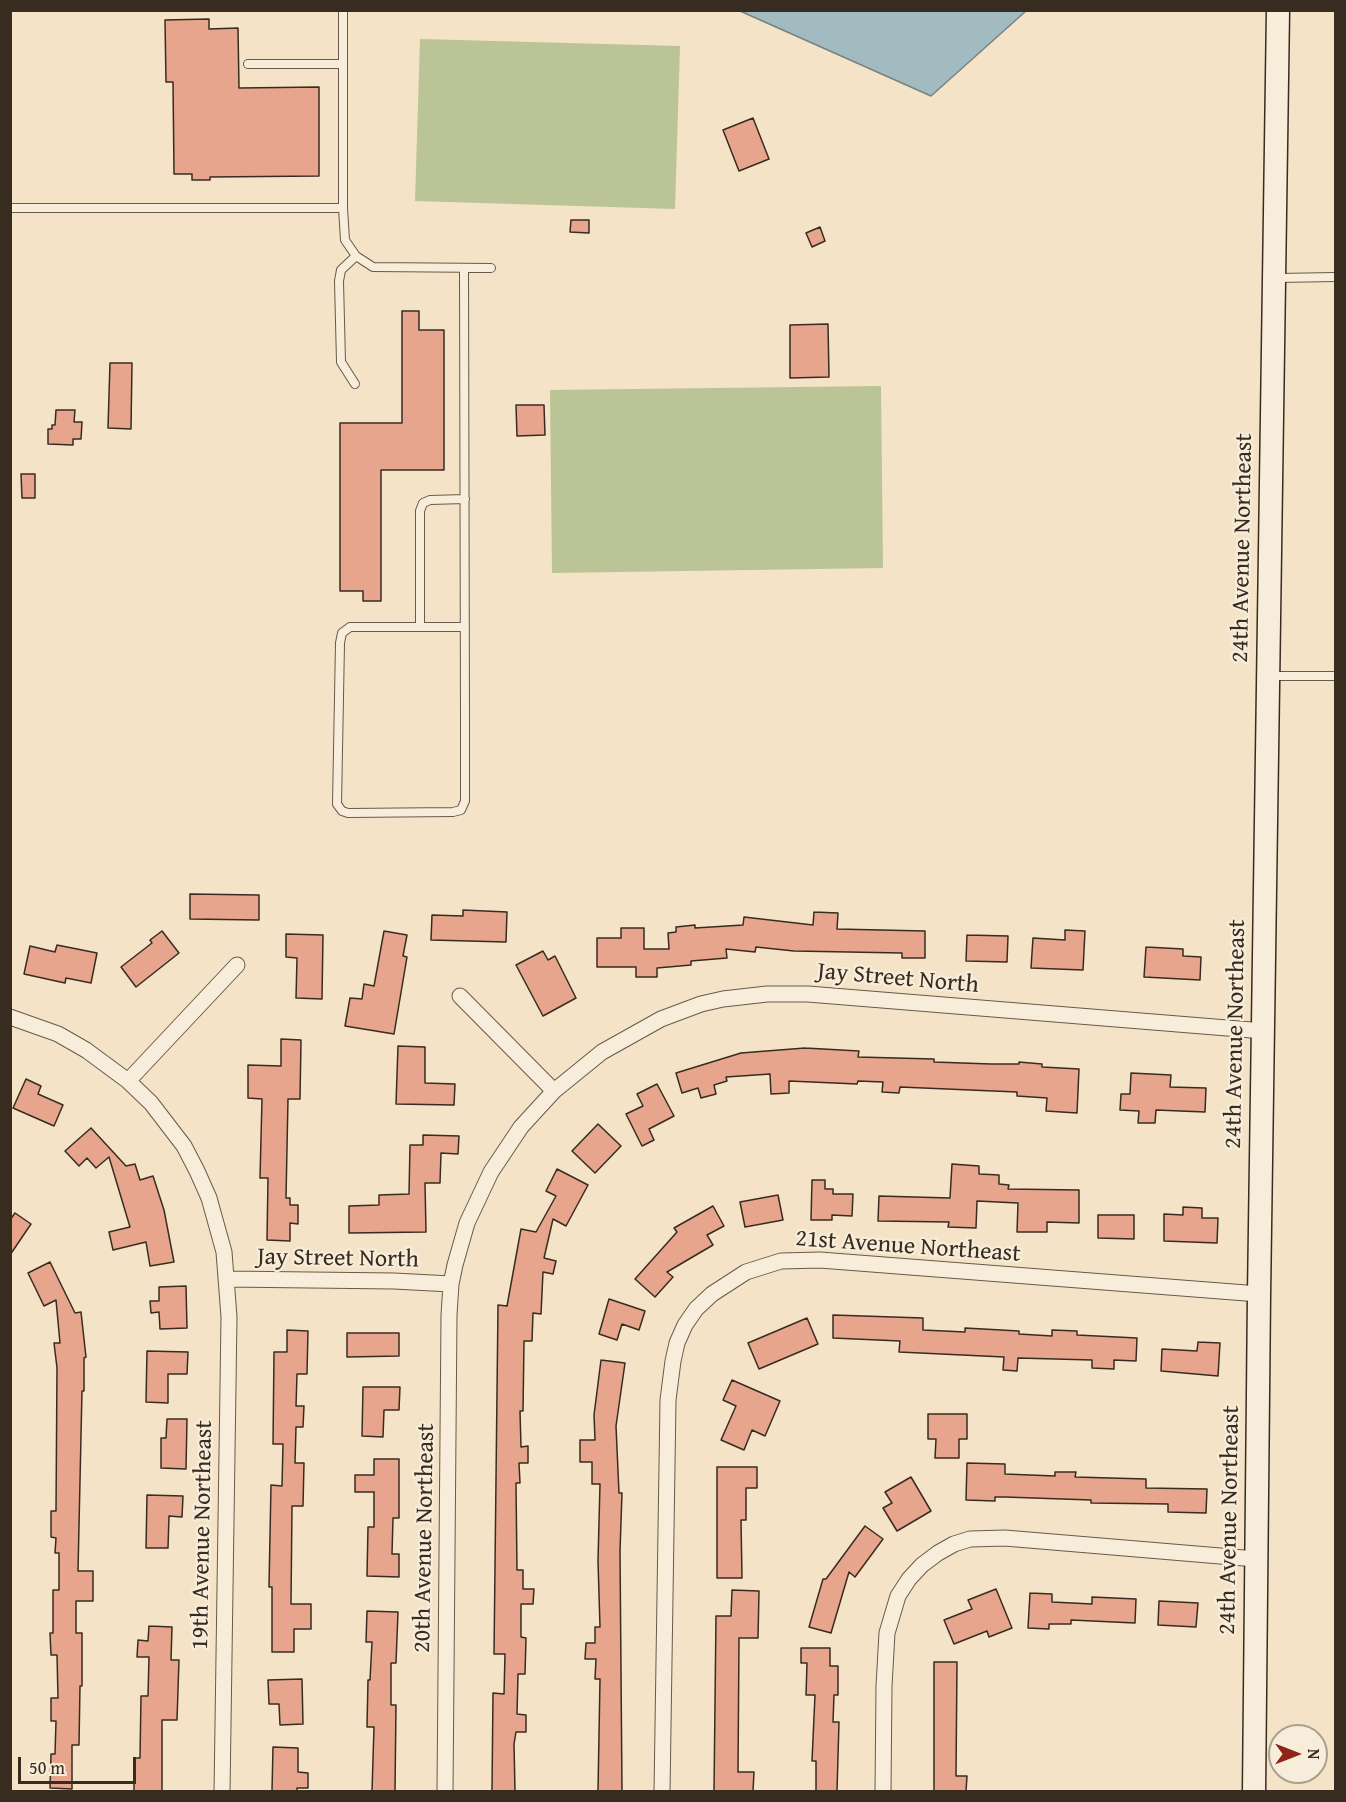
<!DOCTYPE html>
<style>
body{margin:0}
#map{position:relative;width:1346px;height:1802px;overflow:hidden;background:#f4e3c6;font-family:"Gentium Book Plus",serif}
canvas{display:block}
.frame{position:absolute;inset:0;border:12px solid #382c20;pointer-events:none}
.north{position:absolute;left:1268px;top:1724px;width:60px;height:60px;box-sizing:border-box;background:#f8edda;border:2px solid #aba090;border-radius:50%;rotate:90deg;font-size:16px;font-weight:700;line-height:24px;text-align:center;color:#382c20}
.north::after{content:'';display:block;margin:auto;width:21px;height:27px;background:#8f2418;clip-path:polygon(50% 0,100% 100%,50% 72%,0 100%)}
.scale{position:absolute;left:18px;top:1757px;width:118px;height:27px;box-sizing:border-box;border:3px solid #382c20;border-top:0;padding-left:8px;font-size:18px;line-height:21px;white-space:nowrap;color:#382c20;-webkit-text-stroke:4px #f8edda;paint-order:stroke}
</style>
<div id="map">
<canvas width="1346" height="1802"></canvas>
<div class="frame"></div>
<div class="north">N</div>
<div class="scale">50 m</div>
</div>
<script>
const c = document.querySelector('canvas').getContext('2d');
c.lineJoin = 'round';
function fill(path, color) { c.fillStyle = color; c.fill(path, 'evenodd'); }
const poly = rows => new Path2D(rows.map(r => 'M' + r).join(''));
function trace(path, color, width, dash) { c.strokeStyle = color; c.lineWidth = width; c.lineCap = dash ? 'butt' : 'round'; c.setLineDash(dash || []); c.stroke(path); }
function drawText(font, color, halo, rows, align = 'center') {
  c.font = font + ' "Gentium Book Plus",serif'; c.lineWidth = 4.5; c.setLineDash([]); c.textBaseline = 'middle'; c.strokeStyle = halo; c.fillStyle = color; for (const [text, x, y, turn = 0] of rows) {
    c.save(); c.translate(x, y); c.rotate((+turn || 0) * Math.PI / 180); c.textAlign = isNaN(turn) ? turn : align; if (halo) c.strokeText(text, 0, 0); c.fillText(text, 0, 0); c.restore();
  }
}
const green = poly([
 [420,39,680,46,675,209,415,201],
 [881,386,883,568,552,573,550,390]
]);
const water = poly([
 [740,11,1026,11,931,96,740,11]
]);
const building = poly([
 [209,19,209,29,238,28,239,88,319,87,319,176,210,177,210,180,192,180,192,174,174,174,173,82,166,82,165,20,209,19],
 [753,118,769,159,739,171,723,130,753,118],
 [571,220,589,220,589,233,570,232,571,220],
 [820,227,825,241,812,247,806,233,820,227],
 [402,311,419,311,419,330,444,330,444,470,381,470,381,601,363,601,363,591,340,591,340,423,402,423,402,311],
 [828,324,829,377,790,378,790,325,828,324],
 [110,363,132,363,131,429,108,428,110,363],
 [516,405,544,405,545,435,517,436,516,405],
 [56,410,75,410,74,422,82,422,81,439,73,439,73,445,48,444,48,429,52,429,52,425,55,425,56,410],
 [21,474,35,474,35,498,22,498,21,474],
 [190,894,259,895,259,920,190,919,190,894],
 [463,910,507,912,506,942,431,940,432,915,463,916,463,910],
 [814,912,838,913,837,929,925,931,925,958,902,958,902,953,794,951,756,947,755,952,726,949,727,958,691,961,691,965,657,968,657,977,636,977,636,967,597,967,597,938,621,938,621,928,644,928,644,949,669,949,668,933,676,932,676,927,695,925,695,928,743,925,744,917,813,925,814,912],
 [1065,930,1085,931,1083,970,1031,968,1033,938,1065,940,1065,930],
 [162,931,179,953,136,987,121,967,152,943,150,940,162,931],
 [384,931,407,935,403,956,407,957,394,1034,345,1026,350,998,362,999,364,984,374,986,384,931],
 [286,934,323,935,322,999,296,998,297,958,286,957,286,934],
 [967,935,1008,936,1007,962,966,961,967,935],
 [57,945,97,953,91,983,66,978,65,983,24,974,30,946,55,952,57,945],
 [1146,947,1183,949,1183,956,1201,957,1200,980,1144,977,1146,947],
 [543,951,548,960,555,956,576,998,543,1016,516,965,543,951],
 [281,1039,301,1040,300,1099,288,1099,286,1198,290,1198,290,1205,298,1205,298,1224,290,1223,290,1241,267,1240,268,1178,260,1178,262,1099,248,1098,248,1065,281,1066,281,1039],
 [398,1046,425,1047,425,1083,455,1084,454,1105,396,1104,398,1046],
 [805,1048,859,1051,858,1057,934,1059,934,1062,991,1064,1019,1064,1019,1062,1042,1064,1042,1067,1079,1069,1077,1113,1046,1111,1047,1098,1017,1096,1017,1092,900,1087,899,1093,882,1092,883,1082,858,1081,857,1084,789,1081,789,1093,771,1094,770,1074,726,1077,727,1081,714,1085,716,1094,701,1098,698,1088,682,1093,676,1073,741,1053,805,1048],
 [1131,1073,1171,1075,1170,1087,1206,1088,1205,1112,1156,1110,1155,1123,1138,1123,1139,1111,1120,1110,1121,1094,1130,1094,1131,1073],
 [26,1079,41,1086,38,1094,63,1105,54,1126,13,1108,26,1079],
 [657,1084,674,1116,649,1129,654,1140,642,1146,626,1114,643,1106,637,1094,657,1084],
 [598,1124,621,1146,595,1173,572,1151,598,1124],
 [91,1128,126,1166,135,1164,140,1180,153,1176,164,1210,174,1262,150,1266,146,1242,113,1250,109,1232,130,1227,109,1157,96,1168,87,1158,79,1166,65,1151,91,1128],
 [423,1135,459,1136,458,1154,441,1153,440,1183,425,1183,426,1232,349,1233,349,1206,379,1205,379,1195,409,1194,410,1145,423,1145,423,1135],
 [952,1164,979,1166,979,1174,999,1175,999,1184,1009,1185,1008,1189,1079,1190,1079,1223,1047,1222,1047,1232,1017,1232,1018,1203,977,1201,976,1228,948,1227,949,1222,878,1221,879,1196,950,1198,952,1164],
 [557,1169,588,1185,566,1226,553,1219,544,1258,556,1261,553,1274,543,1272,541,1314,533,1313,532,1341,524,1341,523,1411,520,1411,521,1447,528,1446,528,1463,519,1463,520,1483,516,1483,517,1570,523,1570,523,1589,534,1589,533,1604,521,1604,521,1637,526,1638,525,1674,518,1674,517,1714,526,1715,526,1732,516,1732,514,1744,515,1791,492,1791,493,1693,504,1694,505,1654,494,1654,498,1305,507,1306,521,1229,536,1232,556,1196,546,1191,557,1169],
 [812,1180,825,1180,825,1189,833,1189,833,1194,853,1194,852,1216,832,1215,832,1220,811,1220,812,1180],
 [778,1195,783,1220,745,1227,740,1202,778,1195],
 [713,1206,724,1226,707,1235,713,1245,667,1272,673,1277,655,1297,635,1279,677,1232,674,1228,713,1206],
 [1183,1207,1202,1208,1202,1218,1218,1218,1217,1243,1164,1241,1164,1214,1183,1215,1183,1207],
 [15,1213,31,1224,10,1255,10,1220,15,1213],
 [1098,1215,1134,1215,1134,1239,1098,1238,1098,1215],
 [50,1262,75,1313,81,1312,86,1357,84,1358,84,1391,82,1391,78,1571,93,1571,93,1601,76,1601,76,1633,82,1633,82,1686,80,1686,79,1745,72,1745,72,1789,50,1788,51,1754,55,1754,56,1721,51,1721,51,1698,58,1698,57,1655,51,1655,50,1633,53,1633,53,1590,59,1590,59,1553,55,1553,56,1538,51,1537,51,1511,56,1511,57,1368,54,1343,60,1343,56,1300,44,1306,28,1273,50,1262],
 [186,1286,187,1328,160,1329,159,1312,151,1313,150,1301,159,1301,159,1287,186,1286],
 [609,1299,645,1311,639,1330,622,1324,617,1340,599,1334,609,1299],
 [833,1315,923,1318,923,1330,965,1332,965,1328,1019,1331,1019,1334,1052,1336,1052,1330,1077,1331,1077,1335,1137,1338,1136,1361,1114,1360,1114,1369,1092,1368,1092,1360,1018,1358,1017,1371,1003,1370,1004,1357,899,1352,900,1341,833,1338,833,1315],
 [807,1318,818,1344,759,1369,748,1343,807,1318],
 [287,1330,308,1331,307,1374,297,1374,296,1406,304,1406,303,1427,296,1427,295,1463,304,1463,303,1506,292,1506,291,1604,311,1604,311,1629,294,1629,294,1652,272,1652,272,1587,269,1587,271,1485,282,1486,283,1444,273,1444,274,1352,287,1352,287,1330],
 [347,1333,399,1333,399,1356,347,1357,347,1333],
 [1198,1342,1220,1343,1218,1376,1161,1371,1162,1349,1197,1351,1198,1342],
 [147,1351,188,1352,187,1374,168,1374,168,1403,146,1402,147,1351],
 [601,1360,625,1363,616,1426,619,1493,622,1493,620,1551,622,1791,598,1791,600,1679,595,1679,596,1659,585,1659,586,1643,595,1643,595,1627,600,1627,598,1561,600,1484,592,1484,592,1462,580,1462,580,1440,595,1440,594,1415,601,1360],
 [732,1380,780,1401,765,1436,752,1430,744,1450,721,1440,736,1406,723,1400,732,1380],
 [363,1387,400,1387,399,1410,384,1410,383,1437,362,1436,363,1387],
 [928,1414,967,1414,967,1439,959,1439,959,1458,935,1458,936,1439,928,1439,928,1414],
 [167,1419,187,1419,186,1469,161,1468,161,1438,166,1438,167,1419],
 [374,1459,399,1459,399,1518,393,1518,392,1554,399,1554,399,1577,367,1576,368,1527,374,1527,374,1492,355,1492,355,1475,374,1475,374,1459],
 [967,1463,1005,1464,1005,1474,1055,1476,1055,1472,1076,1472,1075,1477,1146,1479,1146,1488,1207,1489,1206,1513,1168,1512,1168,1504,1091,1503,1091,1500,1005,1497,995,1497,995,1501,966,1500,967,1463],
 [717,1467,757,1467,757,1488,746,1488,746,1520,741,1520,742,1578,717,1578,717,1467],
 [911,1477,931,1511,897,1531,883,1508,892,1503,885,1492,911,1477],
 [147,1495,183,1496,182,1517,169,1516,168,1548,146,1548,147,1495],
 [865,1526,883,1539,855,1577,849,1572,831,1633,809,1627,823,1579,826,1579,865,1526],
 [996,1589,1012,1628,989,1637,987,1631,954,1644,944,1620,972,1609,968,1600,996,1589],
 [732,1590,759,1591,758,1638,739,1638,738,1772,754,1772,753,1791,714,1791,716,1616,731,1616,732,1590],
 [1030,1593,1052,1594,1052,1602,1092,1604,1092,1597,1136,1599,1135,1623,1071,1620,1071,1624,1049,1624,1049,1629,1028,1628,1030,1593],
 [1159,1601,1198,1603,1196,1627,1158,1625,1159,1601],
 [367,1611,398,1612,396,1663,391,1663,391,1705,396,1705,395,1791,372,1791,374,1727,367,1727,368,1680,370,1680,372,1642,366,1642,367,1611],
 [149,1626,172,1627,171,1660,179,1660,177,1720,162,1720,162,1791,134,1791,134,1758,140,1758,141,1696,148,1696,149,1657,137,1657,138,1640,148,1641,149,1626],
 [801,1648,830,1648,830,1666,838,1666,838,1695,834,1695,833,1722,839,1722,837,1791,816,1791,816,1761,812,1761,815,1695,806,1695,807,1663,801,1663,801,1648],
 [934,1662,957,1662,956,1776,967,1776,966,1791,934,1791,934,1662],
 [302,1679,303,1724,280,1725,279,1704,269,1704,268,1680,302,1679],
 [273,1747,298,1748,298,1772,308,1773,308,1788,297,1788,297,1791,272,1791,273,1747]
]);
const service = poly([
 [248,64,343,64],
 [10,208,343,208,343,10],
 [343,208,345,240,356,256,373,267,491,268],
 [464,268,465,723,465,801,461,810,453,812,348,813,342,811,337,804,340,643,342,633,350,627,465,627],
 [1277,278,1336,277],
 [355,384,341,362,339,281,341,270,356,256],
 [420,627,420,511,423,503,430,500,465,499],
 [1270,676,1336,676]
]);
const minor = poly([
 [460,996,554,1091],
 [10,1017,58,1034,86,1050,128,1081,151,1103,184,1146,197,1171,209,1198,224,1252,229,1317,222,1792],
 [128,1081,237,965],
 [227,1279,394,1281,451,1284],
 [445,1792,449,1315,451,1284,455,1265,467,1223,491,1172,521,1127,554,1091,602,1052,661,1019,701,1004,723,999,767,994,808,994,1264,1031],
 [662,1792,668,1400,673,1361,677,1343,685,1325,696,1309,712,1294,746,1272,781,1261,820,1260,1259,1294],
 [883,1792,884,1686,887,1633,898,1596,909,1579,922,1565,938,1553,954,1544,970,1539,1005,1538,1256,1559]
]);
const secondary = poly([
 [1254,1792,1259,1294,1278,10]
]);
const streetNames = [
 ["24th Avenue Northeast",1243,548,-89],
 ["Jay Street North",898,979,5],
 ["24th Avenue Northeast",1236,1034,-89],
 ["21st Avenue Northeast",908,1247,4],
 ["Jay Street North",338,1259,1],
 ["24th Avenue Northeast",1230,1520,-89],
 ["19th Avenue Northeast",203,1535,-89],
 ["20th Avenue Northeast",425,1538,-89]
];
fill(green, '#bbc496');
fill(water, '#a2bbc1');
trace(water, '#788281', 1.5);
fill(building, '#e6a58c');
trace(building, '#382c20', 1.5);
trace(service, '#675a4a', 10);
trace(minor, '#675a4a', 17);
trace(secondary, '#382c20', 25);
trace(service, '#f8edda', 8);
trace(minor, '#f8edda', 15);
trace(secondary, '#f8edda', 22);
drawText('24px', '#382c20', '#f8edda', streetNames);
</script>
